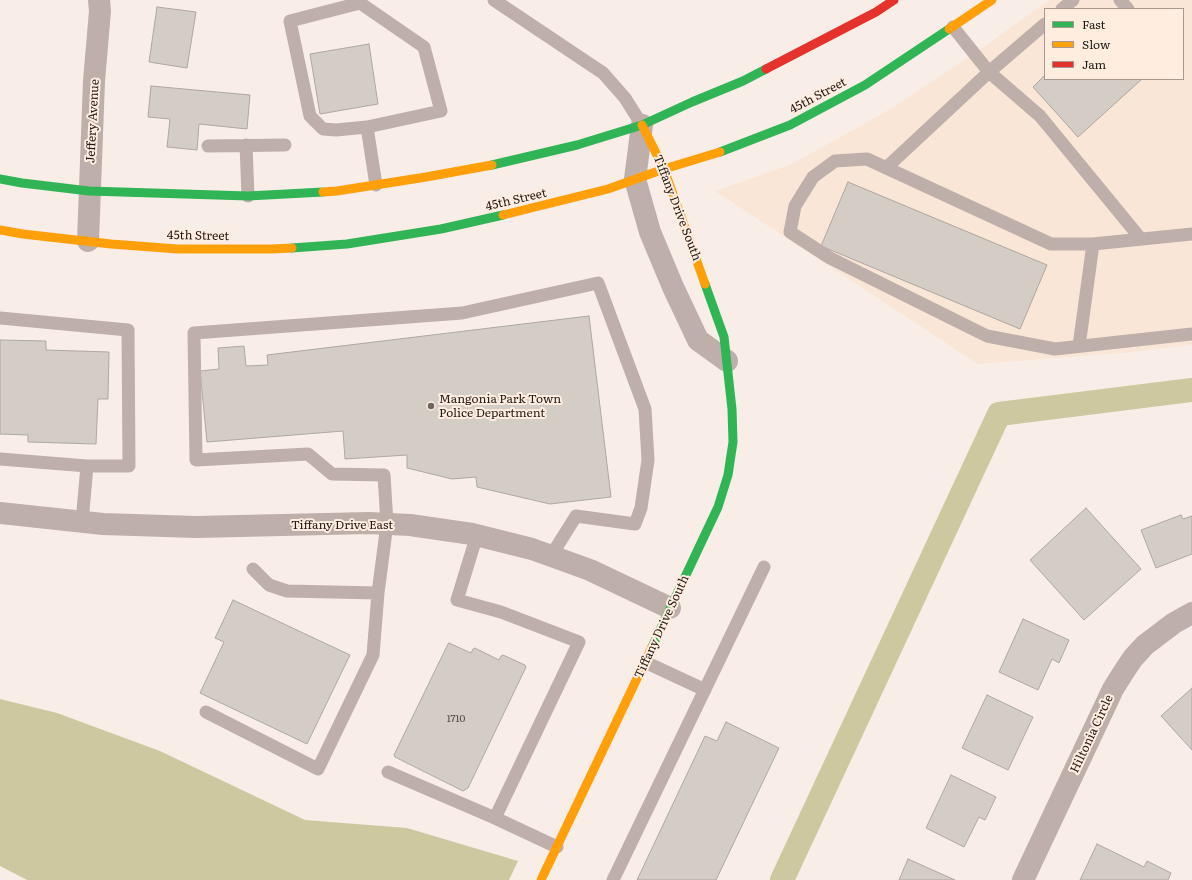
<!DOCTYPE html>
<style>
body{margin:0}
#map{position:relative;width:1192px;height:880px;overflow:hidden;background:#f8eee7;font-family:Literata,serif}
canvas{display:block}
.legend{position:absolute;left:1044px;top:8px;width:140px;height:72px;box-sizing:border-box;background:#ffede0;border:1px solid #a7998f;margin:0;padding:5px 7px;list-style:none;font-size:12px;color:#221b15}
.legend li{display:flex;align-items:center;gap:8px;height:20px}
.legend b{width:20px;border:1px solid #a7998f}
</style>
<div id="map">
<canvas width="1192" height="880"></canvas>
<ul class="legend">
<li><b style="height:5px;background:#30b455"></b>Fast</li>
<li><b style="height:5px;background:#ff9f0a"></b>Slow</li>
<li><b style="height:5px;background:#e5322d"></b>Jam</li>
</ul>
</div>
<script>
const c = document.querySelector('canvas').getContext('2d');
c.lineJoin = 'round';
function fill(path, color) { c.fillStyle = color; c.fill(path, 'evenodd'); }
const poly = rows => new Path2D(rows.map(r => 'M' + r).join(''));
function trace(path, color, width, dash) { c.strokeStyle = color; c.lineWidth = width; c.lineCap = dash ? 'butt' : 'round'; c.setLineDash(dash || []); c.stroke(path); }
function drawText(font, color, halo, rows, align = 'center') {
  c.font = font + ' Literata,serif'; c.lineWidth = 4; c.setLineDash([]); c.textBaseline = 'middle'; c.strokeStyle = halo; c.fillStyle = color; for (const [text, x, y, turn = 0] of rows) {
    c.save(); c.translate(x, y); c.rotate((+turn || 0) * Math.PI / 180); c.textAlign = isNaN(turn) ? turn : align; if (halo) c.strokeText(text, 0, 0); c.fillText(text, 0, 0); c.restore();
  }
}
const built = poly([
 [1049,0,1192,0,1192,345,1122,353,978,364,715,191,792,164,894,107,985,46],
 [1045,9,1183,9,1183,79,1045,79]
]);
const water = poly([
 [0,699,57,713,160,751,305,820,407,828,518,861,509,880,27,880,0,866]
]);
const canal = poly([
 [782,880,999,414,1192,390]
]);
const building = poly([
 [157,7,196,12,187,68,149,62,157,7],
 [369,44,378,104,320,114,310,54,369,44],
 [1045,75,1045,79,1142,79,1078,137,1033,87,1045,75],
 [151,86,250,95,247,129,199,124,197,150,167,147,170,119,148,117,151,86],
 [848,182,1047,265,1020,329,821,246,848,182],
 [589,316,611,497,550,504,477,487,476,477,452,479,407,468,407,455,345,459,343,431,207,442,200,371,219,369,218,348,244,346,246,366,268,365,267,355,589,316],
 [0,340,46,341,46,350,109,352,108,399,98,399,96,444,28,442,28,435,0,434,0,340],
 [1086,508,1141,569,1084,620,1030,560,1086,508],
 [1181,515,1183,519,1192,516,1192,554,1156,568,1141,530,1181,515],
 [233,600,350,655,307,744,200,693,224,642,215,638,233,600],
 [1023,619,1069,640,1059,663,1052,659,1038,690,999,672,1023,619],
 [449,643,471,653,473,649,475,648,499,660,501,656,503,655,525,665,526,667,468,788,463,791,395,757,394,755,448,644,449,643],
 [1192,688,1192,750,1161,716,1192,688],
 [987,695,1033,717,1008,770,962,748,987,695],
 [726,722,779,748,716,880,637,880,705,736,717,741,726,722],
 [951,775,996,797,985,820,979,817,964,847,926,828,951,775],
 [1097,844,1144,867,1147,861,1171,873,1168,880,1080,880,1097,844],
 [908,859,955,880,899,880,908,859]
]);
const lane = poly([
 [494,0,603,73,625,98,642,125],
 [1120,0,1128,9],
 [1062,9,1073,0],
 [953,27,989,72,1040,116,1141,239],
 [367,127,336,130,323,129,310,116,290,21,360,3,424,47,441,111,367,127,376,185],
 [246,145,248,196],
 [208,146,285,145],
 [886,168,989,72,1045,24],
 [1192,234,1093,244,1051,244,867,159,835,161,813,177,795,206,790,232,830,258,987,336,1055,349,1192,334],
 [0,318,128,330,129,466,87,466,0,459],
 [1079,346,1093,244],
 [82,522,87,466],
 [253,569,269,585,287,591,378,593,387,524,384,475,332,474,308,454,196,460,194,333,462,313,598,283,645,409,648,460,641,508,635,524,576,516,551,556],
 [645,662,705,690],
 [206,712,318,769,373,655,378,593],
 [388,772,495,818,579,642,501,612,457,600,477,535],
 [495,818,557,847],
 [613,880,764,567]
]);
const street = poly([
 [642,125,635,179,650,232,673,287,698,340,727,361],
 [88,241,94,81,100,11,99,0],
 [0,513,103,524,196,527,369,523,410,525,472,534,532,549,590,570,670,608],
 [1023,880,1113,689,1123,673,1133,658,1145,645,1174,623,1192,613]
]);
const fast = poly([
 [720,152,790,125,865,85,949,29],
 [492,165,577,145,642,125,692,102,743,81,766,69],
 [0,179,22,183,89,191,248,196,323,192],
 [292,248,347,244,441,229,503,215],
 [652,647,718,507,728,475,733,442,732,409,724,337,705,284]
]);
const slow = poly([
 [949,29,992,0],
 [642,125,664,169,705,284],
 [323,192,337,191,426,177,492,165],
 [503,215,608,189,664,169,720,152],
 [0,230,23,234,111,244,178,249,272,249,292,248],
 [541,880,652,647]
]);
const jam = poly([
 [766,69,876,12,894,0]
]);
const markers = [
 [431,406,4,"#6d655e"]
];
const numberNames = [
 ["1710",456,719]
];
const streetNames = [
 ["45th Street",818,96,-28],
 ["Jeffery Avenue",93,121,-87],
 ["45th Street",516,200,-13],
 ["Tiffany Drive South",677,208,69],
 ["45th Street",198,236,1],
 ["Tiffany Drive East",342,525],
 ["Tiffany Drive South",662,627,-65],
 ["Hiltonia Circle",1092,734,-65]
];
const poiNames = [
 ["Mangonia Park Town",439,399],
 ["Police Department",439,413]
];
fill(built, '#fae6d6');
fill(water, '#cdc89f');
trace(canal, '#cdc89f', 24);
fill(building, '#d4cdc5');
trace(building, '#aea7a0', 1);
trace(lane, '#beafab', 13);
trace(street, '#beafab', 22);
trace(fast, '#30b455', 9);
trace(slow, '#ff9f0a', 9);
trace(jam, '#e5322d', 9);
for (const [x, y, r, color] of markers) { const dot = new Path2D(); dot.arc(x, y, r, 0, 2 * Math.PI); c.fillStyle = color; c.fill(dot); trace(dot, '#ffede0', 1.5); }
drawText('10px', '#4e4841', null, numberNames);
drawText('12px', '#221b15', '#ffede0', streetNames);
drawText('12px', '#221b15', '#ffede0', poiNames, 'left');
</script>
